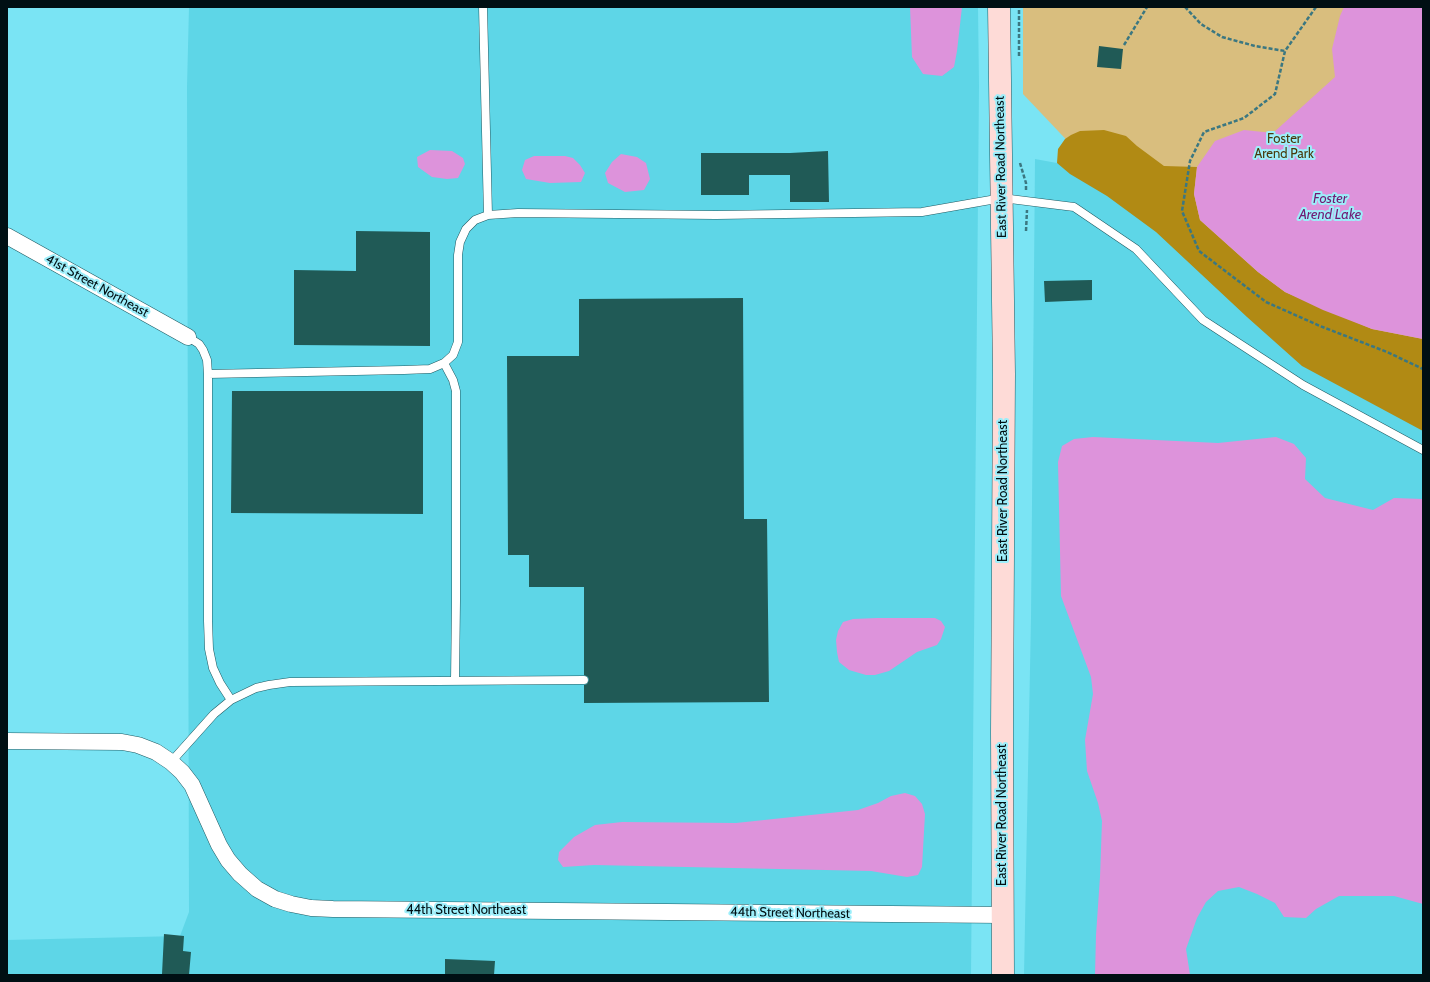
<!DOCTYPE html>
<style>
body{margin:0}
#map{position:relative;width:1430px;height:982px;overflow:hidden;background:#7ae4f4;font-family:Cabin,sans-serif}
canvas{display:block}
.frame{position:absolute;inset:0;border:8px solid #000f13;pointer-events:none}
</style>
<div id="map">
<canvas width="1430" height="982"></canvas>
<div class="frame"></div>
</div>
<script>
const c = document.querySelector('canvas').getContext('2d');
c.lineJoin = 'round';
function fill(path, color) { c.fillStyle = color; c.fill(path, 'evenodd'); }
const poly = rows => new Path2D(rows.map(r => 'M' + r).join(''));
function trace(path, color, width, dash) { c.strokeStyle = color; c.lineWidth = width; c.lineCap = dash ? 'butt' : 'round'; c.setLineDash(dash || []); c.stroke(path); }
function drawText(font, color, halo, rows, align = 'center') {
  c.font = font + ' Cabin,sans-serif'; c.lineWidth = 4; c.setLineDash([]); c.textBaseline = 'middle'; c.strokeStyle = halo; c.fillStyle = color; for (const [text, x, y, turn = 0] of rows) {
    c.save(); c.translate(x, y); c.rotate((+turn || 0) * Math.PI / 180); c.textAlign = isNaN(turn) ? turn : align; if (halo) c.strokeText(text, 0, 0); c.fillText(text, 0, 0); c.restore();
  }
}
const built = poly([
 [189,7,978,7,979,86,971,975,7,975,7,940,180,936,189,912,187,87],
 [1035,159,1095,170,1423,405,1423,975,1024,975,1031,618]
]);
const green = poly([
 [1023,7,1423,7,1423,405,1095,170,1023,94]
]);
const forest = poly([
 [1104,130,1126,136,1137,146,1164,166,1197,167,1194,194,1200,220,1258,272,1285,292,1372,329,1423,339,1423,431,1302,366,1247,317,1156,232,1107,196,1070,174,1057,163,1058,149,1065,139,1071,135,1080,131]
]);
const water = poly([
 [910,7,962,7,957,51,954,67,942,76,923,74,912,57],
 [1344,7,1423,7,1423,339,1372,329,1323,310,1285,292,1258,272,1200,220,1194,194,1197,167,1215,141,1244,130,1273,133,1335,77,1332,49,1340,16],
 [430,150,452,151,463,158,465,164,458,178,447,179,432,177,418,167,417,157],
 [621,154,637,157,646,163,650,179,644,190,625,192,608,183,605,173,612,162],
 [534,156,565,156,573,158,580,165,585,173,581,182,550,183,526,179,522,170,525,160],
 [1093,437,1218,443,1276,437,1294,444,1306,458,1305,479,1325,498,1373,510,1394,498,1423,499,1423,904,1394,896,1339,896,1316,909,1306,918,1284,917,1275,903,1257,894,1239,887,1218,891,1206,902,1197,918,1186,949,1190,975,1095,975,1096,935,1100,877,1102,821,1098,803,1087,771,1085,740,1093,694,1091,677,1061,596,1058,462,1062,446,1074,439],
 [877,618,935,618,941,621,945,627,941,639,937,645,917,652,889,671,875,675,866,675,849,670,839,662,837,652,836,640,838,631,843,622,853,619],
 [905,793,915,796,922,804,925,814,922,867,918,875,907,877,871,871,594,865,563,867,558,860,559,852,574,837,595,825,622,822,736,823,858,810,878,803,891,796]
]);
const building = poly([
 [1099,46,1123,49,1121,69,1097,67],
 [828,151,829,202,790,202,790,175,749,175,749,195,701,195,701,153,790,153],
 [356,231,430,232,430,346,294,345,294,270,356,271],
 [1092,280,1092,300,1045,302,1044,281],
 [743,298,744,519,767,519,769,702,584,703,584,685,587,684,589,680,588,677,584,675,584,587,529,587,529,555,508,555,507,356,579,356,579,299],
 [232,391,423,391,423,514,231,513],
 [164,934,184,936,183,951,191,952,189,975,162,974],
 [445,959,495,961,494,975,445,975]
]);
const path = poly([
 [1185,7,1201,24,1222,37,1255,46,1285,51],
 [1316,7,1285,51,1275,94,1244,118,1204,132,1190,161,1182,211,1199,251,1266,302,1320,326,1387,352,1423,369],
 [1124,45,1147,7],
 [1019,56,1019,7],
 [1020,163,1026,183,1026,192],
 [1026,231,1027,210]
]);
const lane = poly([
 [483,7,488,215],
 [188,337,199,344,203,350,207,360,208,374,208,621,209,649,213,668,220,683,231,700],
 [444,363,453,380,456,391,456,601,455,681],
 [208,374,404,370,430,369,444,363,453,355,458,342,458,255,460,242,466,229,475,220,488,215,518,213,716,215,922,212,1002,198,1074,207,1136,249,1203,320,1303,385,1423,450],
 [171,762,214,714,231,700,256,688,269,685,290,682,584,680]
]);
const street = poly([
 [7,236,188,337],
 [7,741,122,742,138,745,156,752,171,762,182,772,192,785,219,845,228,860,240,874,257,889,275,899,291,904,311,908,333,909,1002,915]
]);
const secondary = poly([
 [999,7,1004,374,1002,732,1003,975]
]);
const parkNames = [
 ["Foster",1284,139],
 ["Arend Park",1284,154]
];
const streetNames = [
 ["East River Road Northeast",1001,167,-91],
 ["41st Street Northeast",97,286,29],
 ["East River Road Northeast",1003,491,-90],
 ["East River Road Northeast",1002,815,-90],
 ["44th Street Northeast",466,910],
 ["44th Street Northeast",790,913,1]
];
const waterNames = [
 ["Foster",1330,199],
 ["Arend Lake",1330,215]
];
fill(built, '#5ed6e7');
fill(green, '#d9be7e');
fill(forest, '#b18a14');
fill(water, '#dd93db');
fill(building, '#205a56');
trace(lane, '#215b63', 9);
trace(street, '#215b63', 17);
trace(secondary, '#215b63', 23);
trace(path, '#3b7781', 2.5, [4, 2]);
trace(lane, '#fff', 8);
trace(street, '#fff', 16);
trace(secondary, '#fedbd7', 22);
drawText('13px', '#48380b', '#9deefa', parkNames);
drawText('13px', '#000f13', '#9deefa', streetNames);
drawText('italic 14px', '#711972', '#9deefa', waterNames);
</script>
